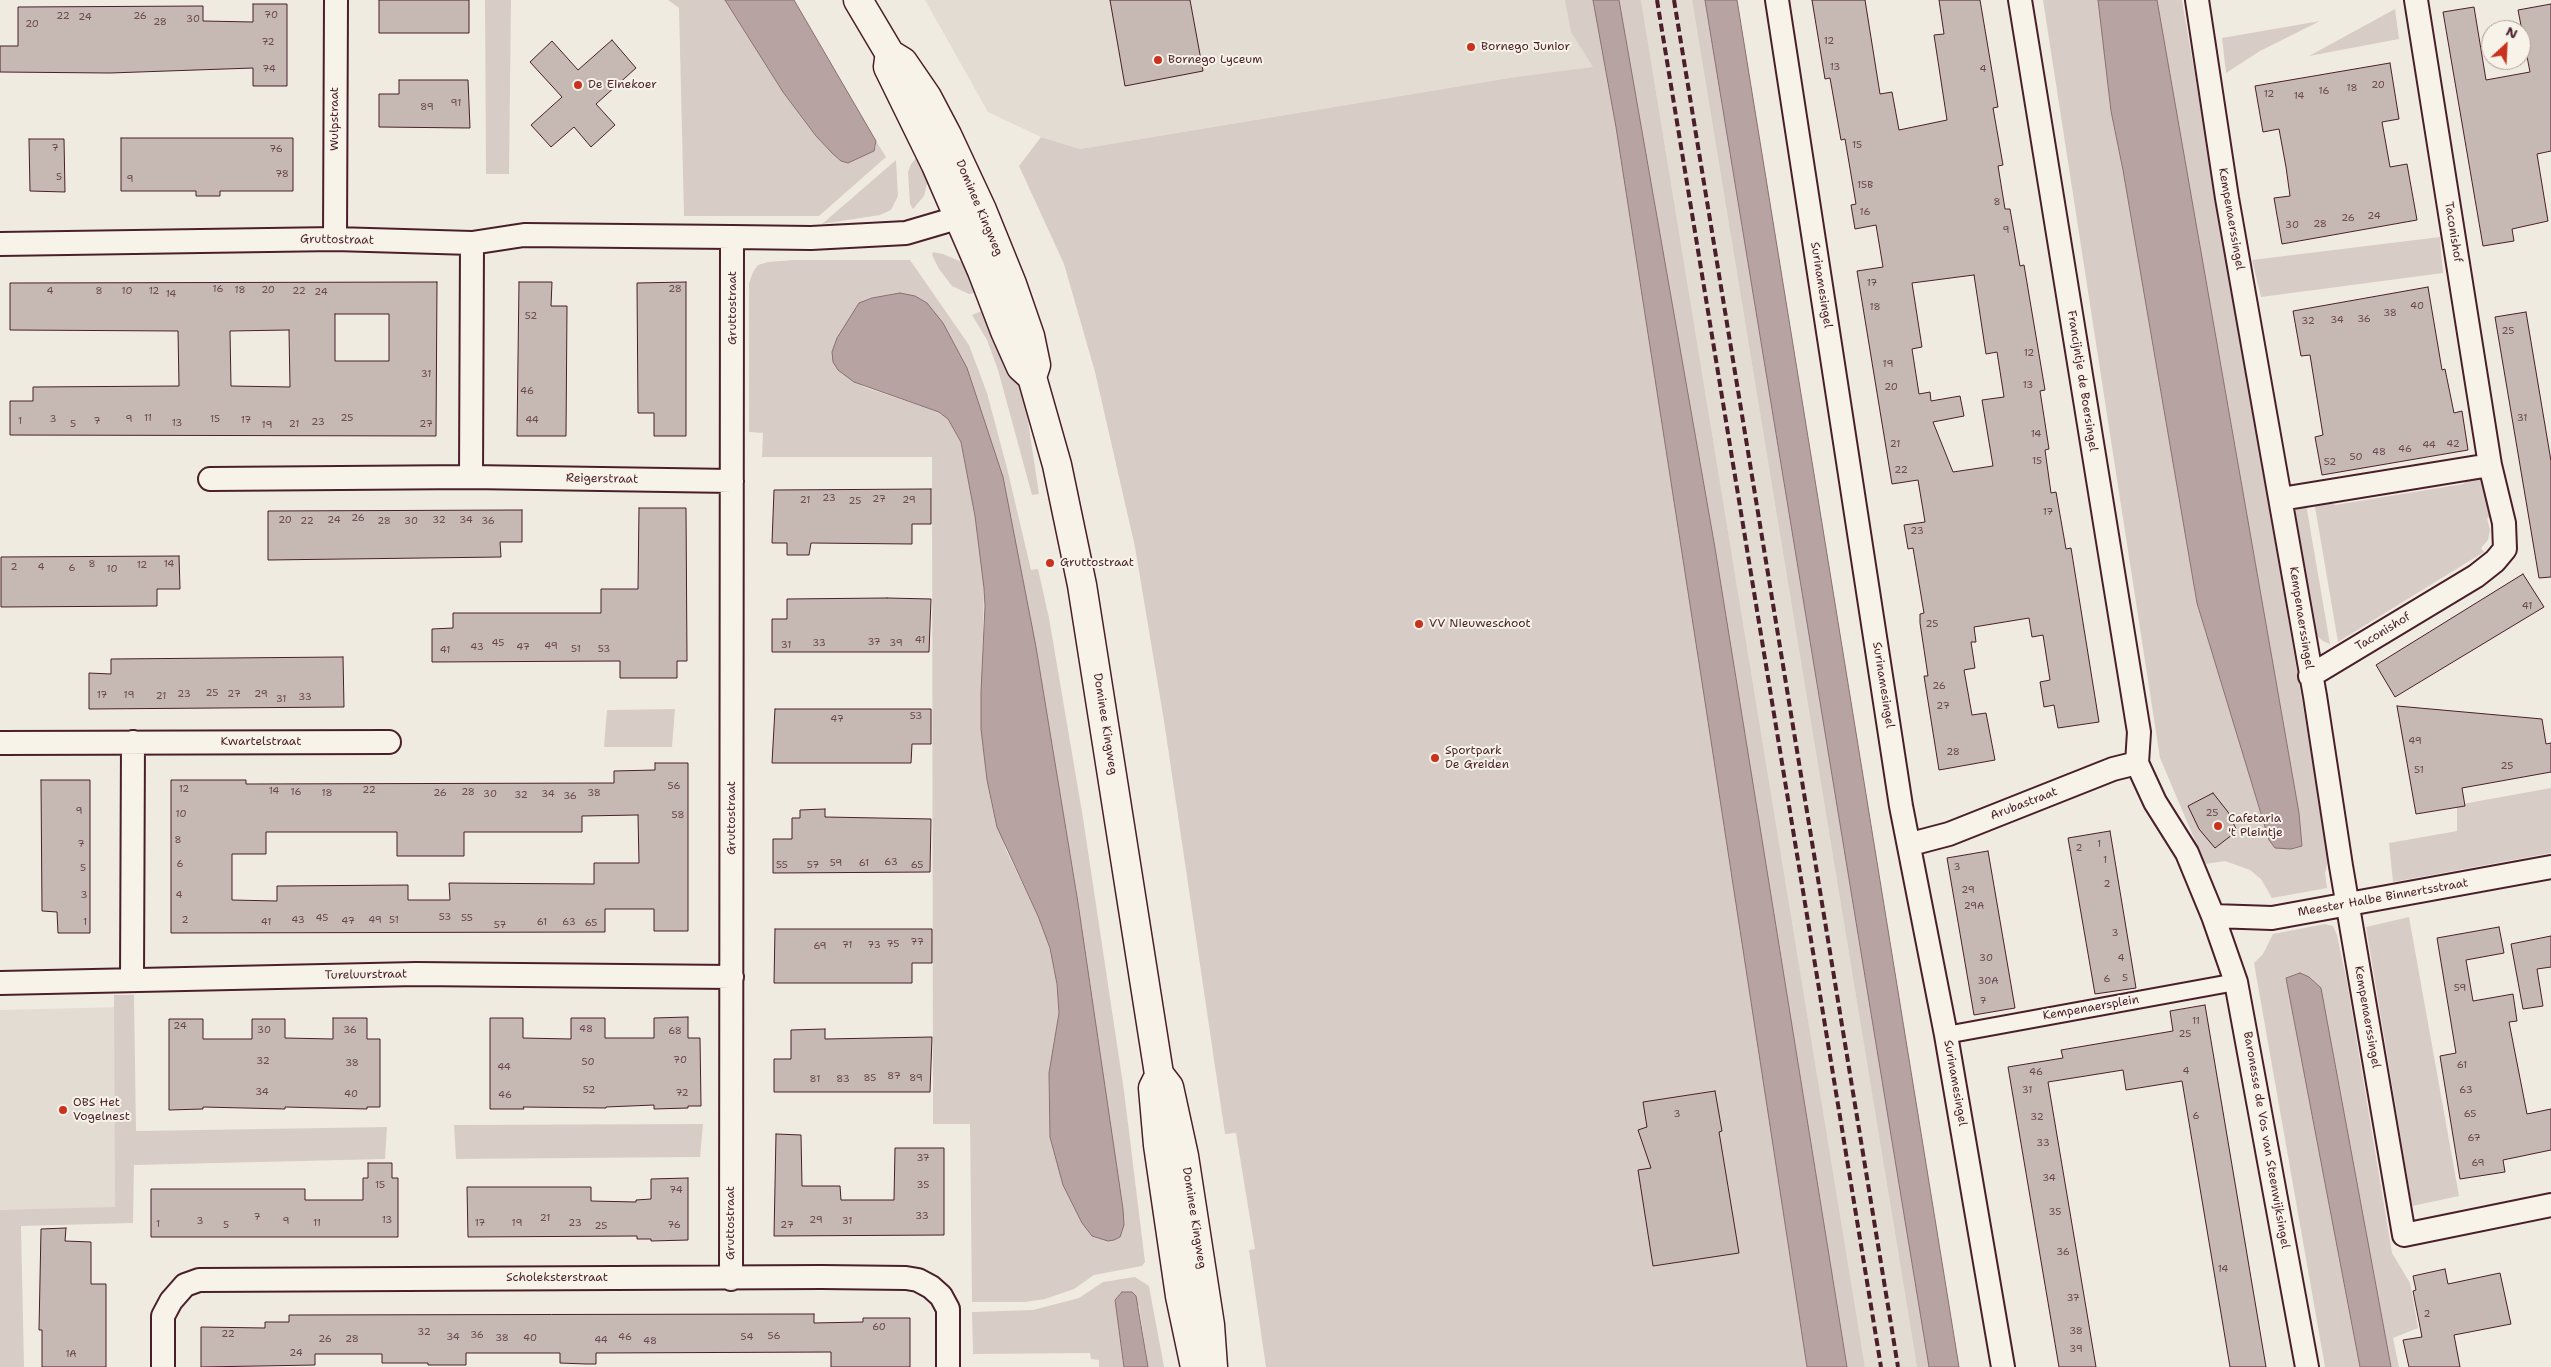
<!DOCTYPE html>
<style>
body{margin:0}
#map{position:relative;width:2551px;height:1367px;overflow:hidden;background:#f0ebe0;font-family:"Shantell Sans",sans-serif}
canvas{display:block}
.north{position:absolute;left:2481px;top:20px;width:50px;height:50px;box-sizing:border-box;background:#f7f3e8;border:1px solid #b29e9c;border-radius:50%;rotate:25deg;font-size:14px;font-weight:700;line-height:20px;text-align:center;color:#4a1f2b}
.north::after{content:'';display:block;margin:auto;width:18px;height:22px;background:#c8321e;clip-path:polygon(50% 0,100% 100%,50% 72%,0 100%)}
</style>
<div id="map">
<canvas width="2551" height="1367"></canvas>
<div class="north">N</div>
</div>
<script>
const c = document.querySelector('canvas').getContext('2d');
c.lineJoin = 'round';
function fill(path, color) { c.fillStyle = color; c.fill(path, 'evenodd'); }
const poly = rows => new Path2D(rows.map(r => 'M' + r).join(''));
function trace(path, color, width, dash) { c.strokeStyle = color; c.lineWidth = width; c.lineCap = dash ? 'butt' : 'round'; c.setLineDash(dash || []); c.stroke(path); }
function drawText(font, color, halo, rows, align = 'center') {
  c.font = font + ' "Shantell Sans",sans-serif'; c.lineWidth = 4; c.setLineDash([]); c.textBaseline = 'middle'; c.strokeStyle = halo; c.fillStyle = color; for (const [text, x, y, turn = 0] of rows) {
    c.save(); c.translate(x, y); c.rotate((+turn || 0) * Math.PI / 180); c.textAlign = isNaN(turn) ? turn : align; if (halo) c.strokeText(text, 0, 0); c.fillText(text, 0, 0); c.restore();
  }
}
const built = poly([
 [925,0,1577,0,1596,75,1509,78,1080,149,1041,137,988,112],
 [1641,0,1692,0,1917,1367,1865,1367],
 [122,1007,129,1210,0,1216,0,1010]
]);
const green = poly([
 [485,0,511,0,509,174,486,174],
 [668,0,725,0,783,92,816,136,832,153,841,161,876,147,876,141,886,157,819,216,684,216,679,8],
 [1565,0,1593,0,1616,127,1704,695,1807,1367,1266,1367,1249,1250,1255,1249,1236,1133,1225,1134,1164,721,1135,547,1095,372,1064,264,1019,166,1041,137,1080,149,1509,78,1593,67,1571,32],
 [1619,0,1641,0,1865,1367,1847,1367,1715,548],
 [1692,0,1705,0,1929,1367,1917,1367],
 [2043,0,2098,0,2111,111,2123,170,2197,603,2269,840,2299,813,2157,0,2182,0,2315,776,2328,861,2325,873,2327,888,2272,898,2261,879,2250,870,2225,861,2205,864,2160,758],
 [2395,9,2399,39,2309,56],
 [2320,21,2260,51,2226,73,2222,38],
 [917,157,929,176,924,196,913,209,910,204,908,172,911,164],
 [896,160,898,196,891,210,880,215,822,224],
 [2440,237,2443,273,2261,297,2252,260],
 [933,252,943,254,962,262,971,270,983,291,969,294,952,286,939,269,932,255],
 [794,260,910,260,969,345,987,393,1007,468,1031,570,1038,569,1049,618,1083,818,1124,1091,1145,1262,1142,1266,1094,1275,1074,1289,1045,1299,1025,1302,972,1302,970,1124,933,1124,932,457,762,457,763,433,749,432,749,283,753,272,758,265,768,262],
 [915,296,1036,647,1078,903,1124,1225,1056,1157,1050,1137,1049,1073,1059,1013,1057,984,1050,948,1038,916,1006,850,992,806,987,780,981,729,984,588,975,516,961,442,948,419,939,412,864,387,838,370],
 [989,308,1024,395,1039,494,1032,495,998,370,987,340,972,315],
 [2474,475,2484,478,2494,517,2487,518,2490,530,2488,540,2481,548,2484,552,2338,642,2314,501,2324,500,2335,505,2463,484],
 [2306,504,2330,644,2323,641,2313,633,2295,511,2300,505],
 [675,709,672,747,604,747,607,710],
 [2551,788,2551,853,2393,882,2389,843,2457,831,2457,805],
 [2409,917,2459,1196,2412,1206,2366,927],
 [2325,924,2333,926,2337,935,2347,982,2392,1253,2410,1283,2418,1328,2393,1338,2399,1367,2391,1367,2300,973,2286,978,2360,1367,2325,1367,2254,963,2263,954,2273,934],
 [114,995,134,995,136,1131,387,1127,385,1159,134,1165,133,1223,21,1226,24,1367,0,1367,0,1210,115,1207],
 [703,1124,700,1157,456,1159,454,1125],
 [1135,1277,1149,1286,1164,1367,1148,1367,1139,1306,1115,1300,1124,1367,1099,1367,1099,1360,1091,1359,1090,1353,973,1354,972,1312,1033,1310,1079,1298,1103,1282]
]);
const water = poly([
 [725,0,794,0,876,141,874,151,848,163,841,161,832,153,816,136,783,92,725,0],
 [1593,0,1619,0,1715,548,1847,1367,1807,1367,1704,695,1616,127,1593,0],
 [1705,0,1737,0,1959,1367,1929,1367,1705,0],
 [2098,0,2157,0,2299,813,2302,846,2291,849,2275,848,2269,840,2197,603,2123,170,2111,111,2098,0],
 [900,293,915,296,927,303,943,323,967,368,1003,477,1036,647,1078,903,1123,1209,1124,1225,1120,1237,1114,1240,1108,1241,1092,1236,1082,1223,1063,1185,1050,1137,1049,1073,1059,1013,1057,984,1050,948,1038,916,997,827,987,780,981,729,981,693,985,606,984,588,975,516,961,442,948,419,939,412,854,382,838,370,833,362,832,352,837,338,859,303,872,298,900,293],
 [2300,973,2309,977,2321,988,2391,1367,2360,1367,2286,978,2300,973],
 [1122,1292,1132,1292,1136,1296,1148,1367,1124,1367,1115,1300,1122,1292]
]);
const building = poly([
 [379,0,469,0,469,33,379,33,379,0],
 [1110,0,1190,0,1203,71,1125,86,1110,0],
 [1812,0,1865,0,1880,94,1892,92,1899,130,1947,120,1934,35,1944,34,1939,0,1980,0,1998,107,1993,108,2003,165,1998,166,2005,209,2010,209,2020,266,2024,265,2045,390,2040,391,2049,449,2045,450,2051,493,2056,492,2066,549,2071,548,2099,722,2058,728,2054,705,2044,707,2042,694,2040,682,2050,680,2043,635,2032,637,2029,618,1974,627,1976,642,1971,642,1975,668,1964,670,1972,715,1986,713,1995,760,1939,770,1924,676,1928,676,1920,623,1920,614,1924,613,1913,548,1908,549,1904,525,1925,522,1918,480,1892,484,1857,271,1883,267,1876,225,1855,229,1851,205,1856,204,1845,139,1841,140,1830,78,1825,79,1812,0],
 [1974,275,1986,354,1997,352,2004,397,1982,400,1993,466,1953,472,1933,422,1964,416,1960,396,1931,401,1930,392,1919,394,1912,349,1922,347,1912,283,1974,275],
 [253,4,287,4,287,86,253,86,253,68,110,73,0,72,0,46,18,46,18,7,203,6,203,21,253,22,253,4],
 [2551,4,2551,151,2537,154,2548,221,2512,229,2514,241,2483,246,2443,12,2474,7,2486,80,2530,72,2518,10,2551,4],
 [612,40,636,68,596,104,615,125,591,147,574,127,551,147,531,125,562,97,530,62,552,41,578,70,612,40],
 [2390,63,2399,119,2382,122,2390,167,2407,164,2417,220,2282,244,2274,198,2290,196,2286,167,2279,129,2263,132,2255,86,2390,63],
 [399,80,468,80,470,128,379,127,379,94,399,94,399,80],
 [121,138,293,138,293,191,220,191,220,196,196,196,196,191,121,191,121,138],
 [29,139,64,139,65,192,30,191,29,139],
 [437,282,436,436,10,435,10,401,33,401,33,387,179,386,178,331,10,330,10,283,437,282],
 [335,314,389,314,389,361,335,361,335,314],
 [289,330,290,387,231,386,230,331,289,330],
 [519,282,552,282,551,306,567,306,566,436,517,436,519,282],
 [686,282,686,436,654,436,654,413,638,413,637,283,686,282],
 [2428,287,2442,370,2445,369,2454,413,2462,411,2468,450,2322,475,2315,437,2323,435,2310,355,2301,356,2293,311,2428,287],
 [2526,312,2551,461,2551,577,2539,578,2495,317,2526,312],
 [931,489,931,524,912,524,912,544,811,543,809,555,787,555,787,543,772,543,774,490,931,489],
 [639,508,686,508,687,661,677,661,677,678,620,678,620,661,432,662,432,629,453,628,453,613,601,613,601,589,638,589,639,508],
 [522,510,522,542,500,542,501,557,268,560,268,511,522,510],
 [179,556,180,589,157,589,157,606,1,607,1,557,179,556],
 [2523,574,2544,607,2395,697,2376,665,2523,574],
 [887,598,931,599,929,652,772,652,772,619,787,619,787,599,887,598],
 [343,657,344,707,89,709,89,673,111,674,111,659,343,657],
 [2397,706,2542,719,2546,744,2551,743,2551,772,2462,788,2465,806,2416,814,2397,706],
 [775,709,931,709,931,744,912,744,911,763,772,763,775,709],
 [655,763,688,763,688,931,654,931,654,909,605,909,605,932,171,933,171,780,246,780,246,784,614,783,614,771,655,770,655,763],
 [638,815,639,863,594,863,594,884,449,883,450,900,408,900,408,885,277,886,277,901,232,900,232,854,266,854,266,832,397,832,397,856,464,856,464,832,582,832,582,816,638,815],
 [41,780,90,780,90,933,58,933,57,912,42,911,41,780],
 [2213,793,2228,812,2237,831,2215,848,2199,829,2188,806,2213,793],
 [825,809,825,817,931,819,930,872,773,873,773,839,792,839,792,818,800,818,800,810,825,809],
 [2110,831,2136,988,2095,994,2068,838,2110,831],
 [1988,851,2015,1008,1974,1015,1947,858,1988,851],
 [2499,927,2504,953,2466,960,2473,1001,2513,994,2517,1021,2509,1022,2527,1114,2551,1109,2551,1150,2503,1160,2505,1172,2460,1179,2440,1056,2456,1053,2437,938,2499,927],
 [775,929,932,929,932,963,912,963,912,983,774,983,775,929],
 [2551,936,2551,967,2537,969,2543,1006,2523,1009,2511,944,2551,936],
 [2205,1005,2266,1367,2230,1367,2182,1081,2126,1090,2123,1070,2048,1082,2096,1367,2059,1367,2008,1067,2063,1058,2061,1050,2173,1031,2170,1011,2205,1005],
 [688,1017,688,1038,700,1038,701,1106,688,1106,688,1108,654,1109,654,1105,606,1107,606,1108,523,1107,524,1109,490,1109,490,1018,523,1018,523,1038,571,1039,571,1018,605,1018,605,1038,654,1038,654,1018,688,1017],
 [333,1018,367,1018,367,1039,380,1039,380,1107,367,1107,367,1109,285,1107,285,1109,203,1107,203,1109,169,1110,169,1019,203,1019,203,1039,252,1039,252,1019,285,1019,285,1038,333,1039,333,1018],
 [825,1029,825,1039,932,1037,930,1092,774,1092,774,1059,791,1059,791,1030,825,1029],
 [1715,1091,1722,1131,1719,1132,1739,1253,1653,1266,1638,1170,1651,1168,1638,1130,1647,1127,1643,1102,1715,1091],
 [776,1134,801,1135,802,1186,840,1186,841,1200,894,1200,895,1148,944,1148,944,1235,774,1236,776,1134],
 [368,1163,392,1163,392,1178,398,1178,398,1237,151,1237,151,1189,305,1189,305,1200,363,1200,363,1178,368,1178,368,1163],
 [688,1178,688,1240,651,1241,651,1239,637,1239,637,1236,468,1237,467,1187,591,1187,591,1201,636,1202,636,1200,651,1199,651,1179,688,1178],
 [66,1228,65,1241,91,1242,91,1284,106,1284,106,1367,42,1367,42,1330,39,1330,41,1229,66,1228],
 [2445,1269,2448,1284,2500,1273,2511,1324,2454,1335,2460,1367,2409,1367,2403,1340,2422,1337,2413,1291,2416,1290,2413,1276,2445,1269],
 [814,1314,814,1323,863,1322,863,1318,910,1318,910,1367,831,1367,831,1352,596,1353,596,1364,586,1364,560,1363,560,1353,466,1353,466,1365,428,1365,428,1363,382,1363,382,1354,315,1354,315,1365,201,1367,201,1327,265,1328,265,1322,289,1322,289,1315,814,1314]
]);
const pedestrian = poly([
 [1946,1035,2236,982]
]);
const minor = poly([
 [1777,0,1901,806,1946,1035,2003,1367],
 [2020,0,2139,732,2137,763,2155,802,2187,853,2213,916,2236,982,2307,1367],
 [2197,0,2227,198,2315,696,2341,866,2404,1235,2551,1205],
 [732,237,811,238,906,233,974,213],
 [335,239,336,0],
 [0,244,335,239,472,243,524,235,732,237,731,1279],
 [471,477,732,481],
 [210,479,471,477,472,243],
 [2281,499,2490,465],
 [2310,676,2476,576,2495,561,2505,549,2504,523,2490,465,2416,0],
 [0,743,389,742],
 [1911,844,1949,834,2113,769,2137,763],
 [2213,916,2272,918,2551,867],
 [132,979,133,742],
 [0,983,416,974,732,977],
 [163,1367,163,1316,171,1301,185,1285,199,1280,822,1277,906,1278,918,1280,931,1287,941,1296,948,1309,948,1367]
]);
const secondary = poly([
 [858,0,890,54,903,62,927,97,947,135,982,210,1012,284,1030,336,1036,365,1032,377,1057,465,1082,585,1159,1074,1169,1087,1184,1156,1210,1325,1213,1367],
 [889,59,888,67,936,165,982,271,1005,331,1021,367,1032,377],
 [1158,1078,1153,1088,1158,1145,1180,1296,1195,1367]
]);
const rail = poly([
 [1657,0,1881,1367],
 [1674,0,1898,1367]
]);
const markers = [
 [1471,47,5,"#c8321e"],
 [1158,60,5,"#c8321e"],
 [578,85,5,"#c8321e"],
 [1050,563,5,"#c8321e"],
 [1419,624,5,"#c8321e"],
 [1435,758,5,"#c8321e"],
 [2218,826,5,"#c8321e"],
 [63,1110,5,"#c8321e"]
];
const numberNames = [
 ["70",271,15],
 ["22",63,16],
 ["26",140,16],
 ["24",85,17],
 ["30",193,19],
 ["28",160,22],
 ["20",32,24],
 ["12",1829,41],
 ["72",268,42],
 ["13",1835,67],
 ["74",269,69],
 ["4",1983,69],
 ["20",2378,85],
 ["18",2352,88],
 ["16",2324,91],
 ["12",2269,94],
 ["14",2299,96],
 ["91",456,103],
 ["89",427,107],
 ["15",1857,145],
 ["7",55,148],
 ["76",276,149],
 ["78",282,174],
 ["5",59,177],
 ["9",130,179],
 ["15B",1865,185],
 ["8",1997,202],
 ["16",1865,212],
 ["24",2374,216],
 ["26",2348,218],
 ["28",2320,224],
 ["30",2292,225],
 ["9",2006,230],
 ["17",1872,283],
 ["16",218,289],
 ["28",675,289],
 ["18",240,290],
 ["20",268,290],
 ["4",50,291],
 ["8",99,291],
 ["10",127,291],
 ["12",154,291],
 ["22",299,291],
 ["24",321,292],
 ["14",171,294],
 ["40",2417,306],
 ["18",1875,307],
 ["38",2390,313],
 ["52",531,316],
 ["36",2364,319],
 ["34",2337,320],
 ["32",2308,321],
 ["25",2508,331],
 ["12",2029,353],
 ["19",1888,364],
 ["31",426,374],
 ["13",2028,385],
 ["20",1891,387],
 ["46",527,391],
 ["11",148,418],
 ["25",347,418],
 ["31",2522,418],
 ["3",53,419],
 ["9",129,419],
 ["15",215,419],
 ["17",246,420],
 ["44",532,420],
 ["1",20,421],
 ["7",97,421],
 ["23",318,422],
 ["13",177,423],
 ["5",73,424],
 ["21",294,424],
 ["27",426,424],
 ["19",267,425],
 ["14",2036,434],
 ["21",1895,444],
 ["42",2453,444],
 ["44",2429,445],
 ["46",2405,449],
 ["48",2379,452],
 ["50",2356,457],
 ["15",2037,461],
 ["52",2330,462],
 ["22",1901,470],
 ["23",829,498],
 ["27",879,499],
 ["21",805,500],
 ["29",909,500],
 ["25",855,501],
 ["17",2048,512],
 ["26",358,518],
 ["20",285,520],
 ["24",334,520],
 ["32",439,520],
 ["34",466,520],
 ["22",307,521],
 ["28",384,521],
 ["30",411,521],
 ["36",488,521],
 ["23",1917,531],
 ["8",92,564],
 ["14",169,564],
 ["12",142,565],
 ["2",14,567],
 ["4",41,567],
 ["6",72,568],
 ["10",112,569],
 ["41",2527,606],
 ["25",1932,624],
 ["41",920,640],
 ["37",874,642],
 ["45",498,643],
 ["33",819,643],
 ["39",896,643],
 ["31",786,645],
 ["49",551,646],
 ["43",477,647],
 ["47",523,647],
 ["51",576,649],
 ["53",604,649],
 ["41",445,650],
 ["26",1939,686],
 ["25",212,693],
 ["23",184,694],
 ["27",234,694],
 ["29",261,694],
 ["17",102,695],
 ["19",129,695],
 ["21",161,696],
 ["33",305,697],
 ["31",281,699],
 ["27",1943,706],
 ["53",916,716],
 ["47",837,719],
 ["49",2415,741],
 ["28",1953,752],
 ["25",2507,766],
 ["51",2419,770],
 ["56",674,786],
 ["12",184,789],
 ["22",369,790],
 ["14",274,791],
 ["16",296,792],
 ["28",468,792],
 ["18",327,793],
 ["26",440,793],
 ["38",594,793],
 ["30",490,794],
 ["34",548,794],
 ["32",521,795],
 ["36",570,796],
 ["9",79,811],
 ["25",2212,813],
 ["10",181,814],
 ["58",678,815],
 ["8",178,840],
 ["7",81,844],
 ["1",2099,844],
 ["2",2079,848],
 ["1",2105,860],
 ["63",891,862],
 ["59",836,863],
 ["61",864,863],
 ["6",180,864],
 ["55",782,865],
 ["57",813,865],
 ["65",917,865],
 ["3",1957,867],
 ["5",83,868],
 ["2",2107,884],
 ["29",1968,890],
 ["3",84,895],
 ["4",179,895],
 ["29A",1974,906],
 ["53",445,917],
 ["45",322,918],
 ["55",467,918],
 ["2",185,920],
 ["43",298,920],
 ["49",375,920],
 ["51",394,920],
 ["47",348,921],
 ["1",85,922],
 ["41",266,922],
 ["61",542,922],
 ["63",569,922],
 ["65",591,923],
 ["57",500,925],
 ["3",2115,933],
 ["77",917,942],
 ["75",893,944],
 ["71",847,945],
 ["73",874,945],
 ["69",820,946],
 ["30",1986,958],
 ["4",2121,958],
 ["5",2125,978],
 ["6",2107,979],
 ["30A",1988,981],
 ["59",2460,988],
 ["7",1983,1001],
 ["11",2196,1021],
 ["24",180,1026],
 ["48",586,1029],
 ["30",264,1030],
 ["36",350,1030],
 ["68",675,1031],
 ["25",2185,1034],
 ["70",680,1060],
 ["32",263,1061],
 ["50",588,1062],
 ["38",352,1063],
 ["61",2462,1065],
 ["44",504,1067],
 ["4",2186,1071],
 ["46",2036,1072],
 ["87",894,1076],
 ["85",870,1078],
 ["89",916,1078],
 ["81",815,1079],
 ["83",843,1079],
 ["52",589,1090],
 ["31",2027,1090],
 ["63",2466,1090],
 ["34",262,1092],
 ["72",682,1093],
 ["40",351,1094],
 ["46",505,1095],
 ["3",1677,1114],
 ["65",2470,1114],
 ["6",2196,1116],
 ["32",2037,1117],
 ["67",2474,1138],
 ["33",2043,1143],
 ["37",923,1158],
 ["69",2478,1163],
 ["34",2049,1178],
 ["15",380,1185],
 ["35",923,1185],
 ["74",676,1190],
 ["35",2055,1212],
 ["33",922,1216],
 ["7",257,1217],
 ["21",545,1218],
 ["13",387,1220],
 ["29",816,1220],
 ["3",200,1221],
 ["9",286,1221],
 ["31",847,1221],
 ["11",317,1223],
 ["17",480,1223],
 ["19",517,1223],
 ["23",575,1223],
 ["1",158,1224],
 ["5",226,1225],
 ["76",674,1225],
 ["27",787,1225],
 ["25",601,1226],
 ["36",2063,1252],
 ["14",2223,1269],
 ["37",2073,1298],
 ["2",2427,1314],
 ["60",879,1327],
 ["38",2076,1331],
 ["32",424,1332],
 ["22",228,1334],
 ["36",477,1335],
 ["56",774,1336],
 ["34",453,1337],
 ["46",625,1337],
 ["54",747,1337],
 ["38",502,1338],
 ["40",530,1338],
 ["26",325,1339],
 ["28",352,1339],
 ["44",601,1340],
 ["48",650,1341],
 ["39",2076,1349],
 ["24",296,1353],
 ["1A",71,1354]
];
const poiNames = [
 ["Bornego Junior",1481,47],
 ["Bornego Lyceum",1168,60],
 ["De Einekoer",588,85],
 ["Gruttostraat",1060,563],
 ["VV Nieuweschoot",1429,624],
 ["Sportpark",1445,751],
 ["De Greiden",1445,765],
 ["Cafetaria",2228,819],
 ["'t Pleintje",2228,833],
 ["OBS Het",73,1103],
 ["Vogelnest",73,1117]
];
const streetNames = [
 ["Wulpstraat",335,119,-90],
 ["Dominee Kingweg",979,208,67],
 ["Kempenaerssingel",2231,219,80],
 ["Taconishof",2453,232,81],
 ["Gruttostraat",337,240,1],
 ["Surinamesingel",1821,285,81],
 ["Gruttostraat",733,308,-90],
 ["Francijntje de Boersingel",2082,381,81],
 ["Reigerstraat",602,479,1],
 ["Kempenaerssingel",2301,618,81],
 ["Taconishof",2383,632,-31],
 ["Surinamesingel",1883,685,81],
 ["Dominee Kingweg",1105,724,81],
 ["Kwartelstraat",261,742],
 ["Arubastraat",2024,804,-21],
 ["Gruttostraat",732,818,-90],
 ["Meester Halbe Binnertsstraat",2383,898,-10],
 ["Tureluurstraat",366,975,-1],
 ["Kempenaersplein",2091,1008,-10],
 ["Kempenaerssingel",2367,1017,80],
 ["Surinamesingel",1955,1083,80],
 ["Baronesse de Vos van Steenwijksingel",2266,1140,80],
 ["Dominee Kingweg",1194,1218,81],
 ["Gruttostraat",731,1223,-90],
 ["Scholeksterstraat",557,1278]
];
fill(built, '#e3dcd2');
fill(green, '#d8cdc6');
fill(water, '#b7a4a2');
trace(water, '#8b6f72', 1);
fill(building, '#c6b8b3');
trace(building, '#4a1f2b', 1);
trace(pedestrian, '#4a1f2b', 20);
trace(minor, '#4a1f2b', 26);
trace(secondary, '#4a1f2b', 31);
trace(pedestrian, '#f7f3e8', 16);
trace(minor, '#f7f3e8', 22);
trace(secondary, '#f7f3e8', 28);
trace(rail, '#4a1f2b', 4, [8, 4]);
for (const [x, y, r, color] of markers) { const dot = new Path2D(); dot.arc(x, y, r, 0, 2 * Math.PI); c.fillStyle = color; c.fill(dot); trace(dot, '#f7f3e8', 2); }
drawText('10px', '#69454d', null, numberNames);
drawText('12px', '#4a1f2b', '#f7f3e8', poiNames, 'left');
drawText('12px', '#4a1f2b', '#f7f3e8', streetNames);
</script>
